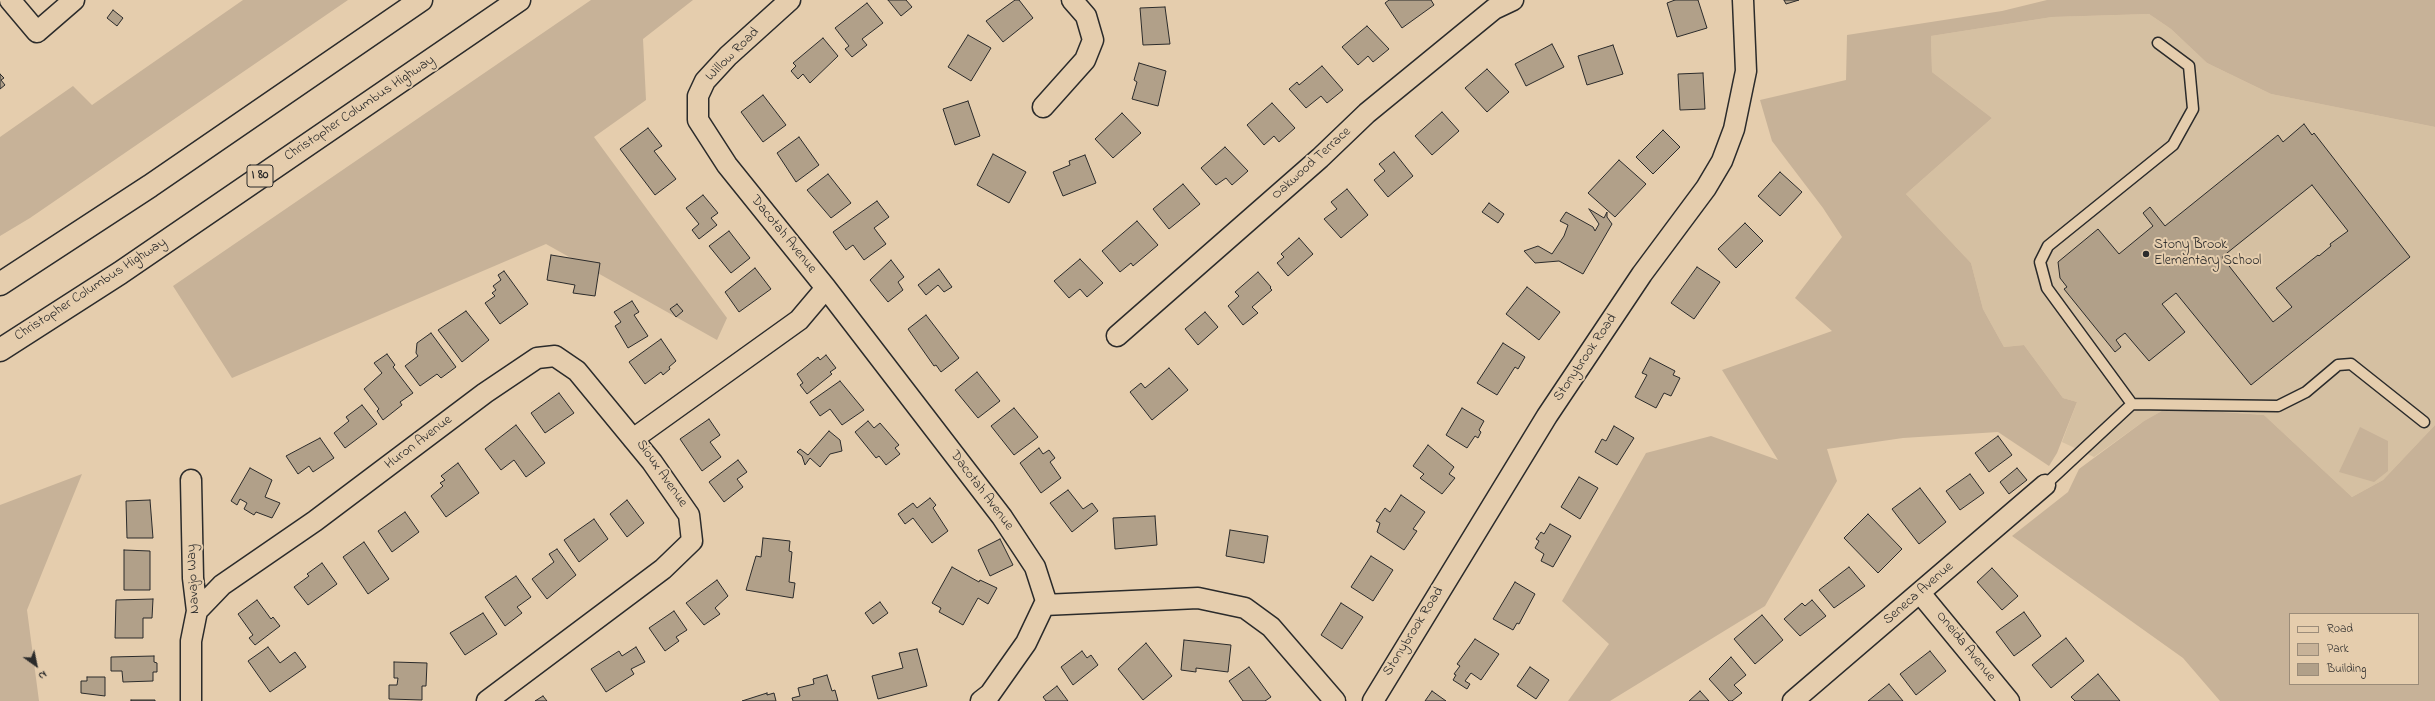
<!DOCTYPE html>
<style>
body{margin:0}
#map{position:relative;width:2435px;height:701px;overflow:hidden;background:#e5cdad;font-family:"Indie Flower",sans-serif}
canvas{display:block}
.legend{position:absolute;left:2289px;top:613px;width:130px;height:72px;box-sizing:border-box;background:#e5cdad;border:1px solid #9b8c79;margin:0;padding:5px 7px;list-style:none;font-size:12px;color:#2b2b2b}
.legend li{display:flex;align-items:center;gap:8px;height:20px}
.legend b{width:20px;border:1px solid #9b8c79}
.north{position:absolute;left:16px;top:645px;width:40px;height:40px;-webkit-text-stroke:3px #e5cdad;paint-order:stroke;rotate:147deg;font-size:11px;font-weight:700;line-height:16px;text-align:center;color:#2b2b2b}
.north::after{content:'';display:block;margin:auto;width:14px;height:18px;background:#2b2b2b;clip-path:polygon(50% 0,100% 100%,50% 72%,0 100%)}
</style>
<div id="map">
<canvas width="2435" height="701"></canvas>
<ul class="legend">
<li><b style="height:5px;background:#e5cdad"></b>Road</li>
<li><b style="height:11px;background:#c7b298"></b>Park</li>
<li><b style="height:11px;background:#b1a089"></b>Building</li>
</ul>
<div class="north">N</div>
</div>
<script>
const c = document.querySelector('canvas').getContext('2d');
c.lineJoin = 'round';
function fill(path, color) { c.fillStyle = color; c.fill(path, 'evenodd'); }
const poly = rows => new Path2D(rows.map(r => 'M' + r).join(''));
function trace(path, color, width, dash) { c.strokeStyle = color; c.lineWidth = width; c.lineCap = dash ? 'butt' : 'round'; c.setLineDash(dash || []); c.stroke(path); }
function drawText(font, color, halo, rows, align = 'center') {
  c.font = font + ' "Indie Flower",sans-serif'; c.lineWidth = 4; c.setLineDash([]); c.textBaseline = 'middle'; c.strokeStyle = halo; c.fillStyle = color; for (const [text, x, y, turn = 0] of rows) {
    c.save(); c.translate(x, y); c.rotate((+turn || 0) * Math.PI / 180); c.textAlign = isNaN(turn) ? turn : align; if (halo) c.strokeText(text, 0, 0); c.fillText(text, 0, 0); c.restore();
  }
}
const built = poly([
 [2149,14,2171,29,2207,63,2271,94,2435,127,2435,425,2383,480,2352,497,2264,415,2167,408,2144,421,2094,457,2062,442,2077,402,2063,398,2024,345,2004,347,1983,309,1971,263,1906,194,1992,118,1932,72,1931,36,2052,17]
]);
const green = poly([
 [243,0,348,0,30,218,0,236,0,137,73,86,92,105],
 [591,0,693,0,643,39,646,100,594,137,727,318,717,340,546,244,232,378,173,286],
 [2047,0,2435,0,2435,127,2271,94,2207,63,2171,29,2149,14,2052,17,1931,36,1932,72,1992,118,1906,194,1971,263,1983,309,2004,347,2024,345,2063,398,2077,402,2057,453,2049,466,1998,432,1903,438,1827,449,1837,481,1765,606,1610,701,1568,701,1609,644,1562,601,1646,453,1711,436,1778,460,1722,370,1832,331,1795,298,1842,237,1823,208,1772,141,1760,100,1846,80,1847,35,2002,11],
 [2167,408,2264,415,2352,497,2383,480,2435,425,2435,701,2220,701,2183,658,2012,536,2068,492,2079,469,2144,421],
 [2290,614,2418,614,2418,684,2290,684],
 [2360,427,2388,441,2388,471,2374,482,2339,472],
 [82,474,27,610,39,701,0,701,0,505]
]);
const building = poly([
 [888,0,906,0,912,7,901,16,888,0],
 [1015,0,1019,0,1033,18,1003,42,986,21,1015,0],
 [1389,0,1431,0,1434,5,1402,28,1385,3,1389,0],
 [1675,0,1698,0,1707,28,1677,37,1667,3,1675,0],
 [1784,0,1799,0,1786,4,1784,0],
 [867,3,883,23,862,39,867,45,852,57,845,49,849,46,835,28,867,3],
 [1165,7,1170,44,1143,45,1140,8,1165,7],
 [113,10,123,18,117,26,107,18,113,10],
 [1367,26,1389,49,1373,62,1368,56,1358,65,1342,47,1367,26],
 [968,35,991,48,971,81,948,67,968,35],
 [823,38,838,56,810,83,803,74,798,79,791,71,796,66,793,63,823,38],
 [1552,44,1564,67,1526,86,1515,64,1552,44],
 [1613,45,1623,74,1587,85,1578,56,1613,45],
 [1139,63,1166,71,1158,106,1132,99,1137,82,1134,80,1139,63],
 [1322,66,1343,90,1327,103,1321,96,1306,108,1289,89,1297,82,1299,85,1322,66],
 [1487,69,1509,92,1487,112,1465,88,1487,69],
 [1703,73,1705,109,1680,110,1678,74,1703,73],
 [0,74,4,78,1,80,5,85,0,89,0,74],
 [763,95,786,125,763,142,741,112,763,95],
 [968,101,980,136,955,145,943,109,968,101],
 [1272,103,1295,128,1279,142,1274,136,1264,145,1247,125,1272,103],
 [1442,112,1459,131,1432,155,1415,136,1442,112],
 [1122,113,1141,133,1113,158,1095,139,1122,113],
 [2304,124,2312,135,2314,133,2410,257,2251,385,2176,293,2162,304,2185,332,2149,361,2125,333,2116,340,2121,347,2115,352,2064,289,2067,287,2060,278,2058,262,2098,229,2119,254,2153,226,2143,213,2150,207,2165,226,2278,135,2283,142,2304,124],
 [2312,185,2348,231,2330,244,2331,246,2319,256,2318,255,2276,288,2292,307,2273,322,2222,257,2312,185],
 [648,128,662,146,654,151,676,179,655,195,620,149,648,128],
 [1663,130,1680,147,1653,174,1636,157,1663,130],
 [799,137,819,165,796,182,777,153,799,137],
 [1225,147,1248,171,1232,185,1226,178,1216,185,1201,168,1225,147],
 [1394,152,1413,176,1388,197,1374,180,1385,171,1379,164,1394,152],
 [993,154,1026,172,1009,203,977,185,993,154],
 [1085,155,1096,183,1063,196,1053,172,1070,165,1069,161,1085,155],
 [1619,160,1646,184,1615,217,1588,193,1619,160],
 [1780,172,1802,192,1780,216,1758,196,1780,172],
 [828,174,851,203,831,218,807,190,828,174],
 [1183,184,1200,204,1169,229,1153,209,1183,184],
 [1347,189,1368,215,1341,238,1324,219,1337,209,1331,202,1347,189],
 [703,195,718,213,711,218,717,225,699,239,692,230,699,224,686,208,703,195],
 [877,201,889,217,874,228,886,244,864,260,853,245,846,250,833,232,877,201],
 [1489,203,1504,214,1498,223,1482,212,1489,203],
 [1589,209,1604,218,1607,212,1607,217,1612,224,1583,274,1559,261,1535,263,1524,251,1538,246,1552,254,1564,236,1568,225,1560,221,1566,212,1593,227,1595,231,1599,224,1589,209],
 [1137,221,1158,245,1133,266,1131,263,1120,272,1102,251,1137,221],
 [1745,223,1763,241,1736,268,1718,249,1745,223],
 [729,231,750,258,731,273,709,246,729,231],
 [1299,238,1313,254,1288,276,1277,263,1284,257,1281,254,1299,238],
 [551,255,600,263,595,296,573,293,575,285,547,280,551,255],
 [1080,259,1103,283,1087,297,1080,289,1069,298,1054,281,1080,259],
 [891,260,904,277,898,282,903,290,888,302,870,280,891,260],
 [1697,267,1720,282,1694,319,1671,303,1697,267],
 [755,268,771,289,739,312,725,292,755,268],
 [939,269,952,287,944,292,938,285,926,295,918,285,939,269],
 [504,271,528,304,500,324,485,303,495,296,492,293,496,290,493,286,501,280,498,275,504,271],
 [1258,272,1271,287,1270,288,1272,290,1252,307,1258,313,1243,325,1228,306,1239,296,1235,292,1258,272],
 [1527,287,1560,312,1539,340,1506,314,1527,287],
 [632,301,639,312,634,315,648,336,628,348,615,326,621,322,614,312,632,301],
 [677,304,683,311,676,317,670,309,677,304],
 [466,311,489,340,462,362,438,330,466,311],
 [1205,312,1218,327,1198,345,1185,329,1205,312],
 [926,315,959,358,941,372,936,365,934,366,908,329,926,315],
 [431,333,456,367,441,378,437,374,420,386,405,366,418,356,416,353,417,343,431,333],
 [661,339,676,361,669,367,670,369,663,375,661,372,645,384,629,362,661,339],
 [1503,343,1525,357,1518,369,1515,367,1497,395,1477,383,1503,343],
 [387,354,395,365,393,367,413,393,400,402,402,405,383,420,377,411,379,409,364,389,382,373,374,363,387,354],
 [826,355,836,368,830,372,832,374,807,394,800,385,803,383,797,374,818,357,820,360,826,355],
 [1650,358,1675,371,1673,375,1680,378,1671,396,1664,393,1656,408,1635,397,1647,375,1642,373,1650,358],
 [1169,368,1188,390,1152,420,1130,392,1141,383,1145,388,1169,368],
 [977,372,1000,401,978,418,955,390,977,372],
 [840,381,864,410,842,425,830,409,820,416,810,402,840,381],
 [559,393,574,413,545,433,531,413,559,393],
 [362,405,377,424,345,448,334,433,349,421,346,417,362,405],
 [1014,408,1038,437,1014,455,991,426,1014,408],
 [1462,408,1484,421,1479,430,1481,432,1478,438,1475,436,1467,448,1446,435,1462,408],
 [709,419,720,435,710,442,721,457,702,471,680,439,709,419],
 [868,421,874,428,880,423,899,445,895,448,900,454,886,465,879,456,876,458,855,432,868,421],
 [516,425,545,463,526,477,514,460,501,470,485,449,516,425],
 [1614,426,1634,438,1617,465,1595,452,1602,439,1606,441,1614,426],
 [829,431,840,440,842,451,830,454,820,467,810,458,805,465,802,456,797,452,800,449,808,455,829,431],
 [1998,436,2012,455,1989,472,1975,453,1998,436],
 [320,438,334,458,313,472,309,466,298,474,286,456,320,438],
 [1428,445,1454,467,1449,474,1455,478,1442,494,1420,478,1424,474,1413,466,1428,445],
 [1039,448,1043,454,1049,450,1055,458,1050,462,1061,478,1041,493,1020,463,1039,448],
 [738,460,747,472,737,479,743,487,724,502,709,482,738,460],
 [458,463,479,493,446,517,431,496,443,486,440,483,445,480,441,476,458,463],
 [250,468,272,480,265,497,280,503,272,518,256,512,254,515,244,509,247,503,240,499,237,505,231,501,250,468],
 [2017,468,2027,480,2009,494,2000,482,2017,468],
 [1970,474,1984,493,1960,510,1946,491,1970,474],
 [1579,477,1598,488,1580,519,1561,507,1579,477],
 [1920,488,1946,522,1919,544,1892,509,1920,488],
 [1068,490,1083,509,1092,503,1098,511,1072,532,1050,503,1068,490],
 [1401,495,1425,512,1413,529,1417,531,1404,550,1377,532,1380,523,1376,521,1385,508,1390,512,1401,495],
 [930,498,936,505,933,508,948,531,932,543,913,518,905,524,898,514,913,503,917,508,930,498],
 [150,500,153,538,127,538,126,501,150,500],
 [627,500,644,523,627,537,610,514,627,500],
 [405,512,419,532,392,552,378,531,405,512],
 [1868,514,1902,549,1878,573,1844,538,1868,514],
 [1155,516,1157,545,1115,549,1113,518,1155,516],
 [594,519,608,539,579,562,564,540,594,519],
 [1550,524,1571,536,1553,567,1541,561,1544,554,1535,548,1539,541,1536,539,1541,532,1544,534,1550,524],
 [1230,530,1268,536,1264,563,1226,556,1230,530],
 [763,538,790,541,789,551,792,552,789,582,795,583,793,598,746,590,756,556,761,557,763,538],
 [1000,539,1013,565,990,576,978,550,1000,539],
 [364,542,389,579,368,594,343,557,364,542],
 [557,549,576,575,547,599,532,579,554,562,549,554,557,549],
 [124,550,150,551,150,590,124,590,124,550],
 [1371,556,1393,570,1373,601,1351,587,1371,556],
 [322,563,337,584,308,605,294,587,309,576,307,574,322,563],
 [952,567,979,582,980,580,997,588,988,604,978,598,963,625,939,612,941,608,932,603,952,567],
 [1849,567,1865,586,1834,608,1819,590,1849,567],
 [1992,568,2018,596,2002,610,1977,582,1992,568],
 [516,576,531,597,517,607,522,613,505,626,485,597,516,576],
 [717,580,728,596,715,608,720,614,704,625,686,603,717,580],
 [1515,582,1535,594,1519,624,1517,623,1513,630,1493,619,1515,582],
 [153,599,152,618,143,618,143,638,115,638,116,600,153,599],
 [257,600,271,619,273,617,280,626,255,645,249,638,253,635,238,614,257,600],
 [1812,600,1826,616,1800,636,1784,619,1802,603,1805,606,1812,600],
 [880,602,888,613,873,624,865,613,880,602],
 [1341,603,1363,617,1342,649,1321,635,1341,603],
 [674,611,687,630,676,637,679,641,665,651,649,628,674,611],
 [2024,612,2041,636,2014,656,1996,632,2024,612],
 [483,613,497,634,465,655,450,633,483,613],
 [1762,615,1783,640,1755,664,1734,639,1762,615],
 [2066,638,2084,661,2051,688,2032,665,2066,638],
 [1475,639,1499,654,1481,680,1471,673,1465,681,1470,684,1467,689,1453,680,1456,675,1454,674,1460,666,1457,664,1475,639],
 [1184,640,1231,645,1228,672,1196,668,1196,672,1181,670,1184,640],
 [1146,643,1172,676,1143,700,1118,669,1146,643],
 [268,647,280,663,295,652,306,667,270,692,248,661,268,647],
 [636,647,645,662,631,669,634,674,606,692,591,669,619,651,622,656,636,647],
 [917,649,927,686,878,699,872,676,903,668,899,653,917,649],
 [1082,651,1087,658,1091,655,1098,665,1073,685,1061,667,1082,651],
 [1930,651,1946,671,1916,695,1900,674,1930,651],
 [154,656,154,662,157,663,157,672,153,672,153,681,123,682,122,671,111,671,111,657,154,656],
 [1731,657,1746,675,1734,685,1742,693,1732,701,1729,701,1709,679,1731,657],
 [394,662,427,663,426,686,422,686,422,700,389,699,389,685,397,685,398,678,394,678,394,662],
 [1249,667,1271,697,1265,701,1243,701,1229,681,1249,667],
 [1530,667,1549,680,1536,699,1517,686,1530,667],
 [2098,674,2120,701,2075,701,2071,697,2098,674],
 [827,675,832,691,835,690,838,701,793,701,792,698,800,696,798,688,814,684,813,679,827,675],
 [87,677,105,677,105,696,81,693,81,681,87,681,87,677],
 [1889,684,1903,701,1868,701,1889,684],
 [1057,686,1068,701,1046,701,1043,697,1057,686],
 [1432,691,1446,701,1425,701,1432,691],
 [1700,691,1709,701,1689,701,1700,691],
 [767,693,767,695,774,693,776,701,742,701,767,693],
 [543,696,547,701,535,701,543,696],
 [131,700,155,700,155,701,131,701,131,700]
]);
const service = poly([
 [2132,404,2047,288,2040,262,2048,246,2173,145,2193,109,2189,66,2158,43],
 [2045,485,2132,404,2278,406,2306,392,2338,365,2351,364,2424,422]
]);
const minor = poly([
 [10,0,37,32,74,0],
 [790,0,728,56,705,81,698,96,698,120,727,165,826,288,1002,517,1035,567,1046,601,1026,643,990,694,981,701],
 [1043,107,1085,60,1093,40,1086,16,1072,0],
 [1117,336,1320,158,1367,113,1494,9,1513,0],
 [633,439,799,320,826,288],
 [1920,593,2009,701],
 [1044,605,1198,598,1245,608,1271,627,1335,701],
 [197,611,222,585,315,521,485,393,537,358,555,356,577,371,652,462,689,515,692,541,663,569,487,701],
 [191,701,191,641,197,611,193,578,191,480],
 [1373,701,1547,416,1642,274,1706,188,1722,161,1734,129,1746,71,1743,0],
 [1793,701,2045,485]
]);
const motorway = poly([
 [0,284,150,186,421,0],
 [0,350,120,273,519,0]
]);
const markers = [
 [2146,254,4,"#2b2b2b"]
];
const shields = [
 [260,176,26]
];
const shieldNames = [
 ["I 80",260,176]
];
const streetNames = [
 ["Willow Road",733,55,-45],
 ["Christopher Columbus Highway",360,109,-34],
 ["Oakwood Terrace",1312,164,-42],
 ["Dacotah Avenue",783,235,51],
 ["Christopher Columbus Highway",91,290,-33],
 ["Stonybrook Road",1586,358,-56],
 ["Huron Avenue",419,443,-37],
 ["Sioux Avenue",661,474,55],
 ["Dacotah Avenue",981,491,53],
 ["Navajo Way",194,579,-93],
 ["Seneca Avenue",1919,594,-41],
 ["Stonybrook Road",1414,632,-58],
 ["Oneida Avenue",1965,647,51]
];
const poiNames = [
 ["Stony Brook",2154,246],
 ["Elementary School",2154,262]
];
fill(built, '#d5c0a2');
fill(green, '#c7b298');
fill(building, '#b1a089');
trace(building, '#2b2b2b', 1);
trace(service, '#2b2b2b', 13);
trace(minor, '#2b2b2b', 23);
trace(motorway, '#2b2b2b', 25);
trace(service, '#e5cdad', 10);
trace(minor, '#e5cdad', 20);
trace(motorway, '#e5cdad', 22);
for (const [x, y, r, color] of markers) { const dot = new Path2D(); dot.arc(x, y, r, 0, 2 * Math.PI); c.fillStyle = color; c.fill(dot); trace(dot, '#e5cdad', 1.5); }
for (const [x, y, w] of shields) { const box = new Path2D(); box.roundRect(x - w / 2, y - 11, w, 22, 3); c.fillStyle = '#e5cdad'; c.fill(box); trace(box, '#2b2b2b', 1); }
drawText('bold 13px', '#2b2b2b', null, shieldNames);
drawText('14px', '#2b2b2b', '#e5cdad', streetNames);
drawText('14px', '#2b2b2b', '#e5cdad', poiNames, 'left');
</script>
